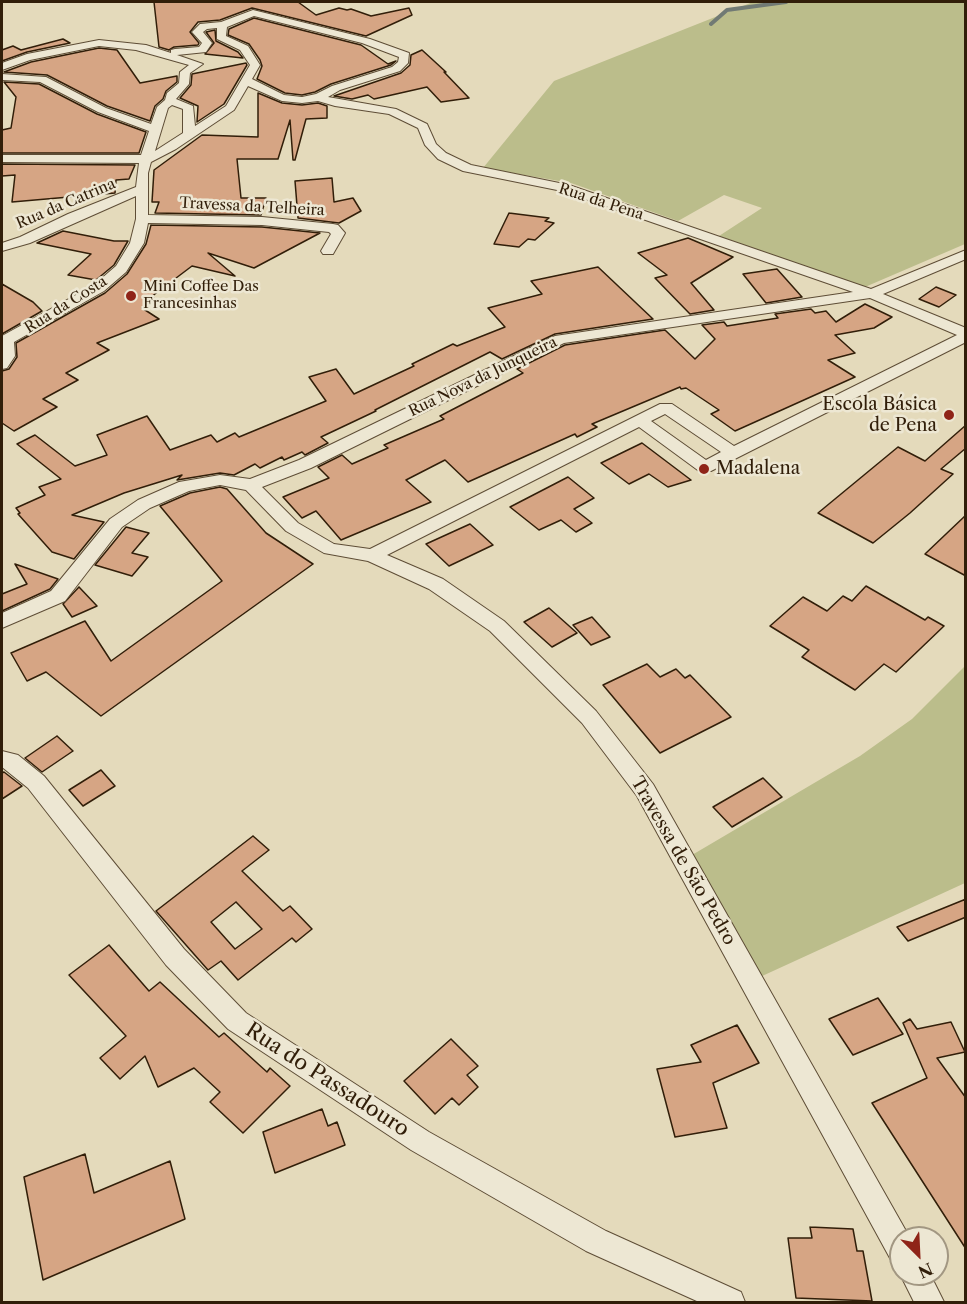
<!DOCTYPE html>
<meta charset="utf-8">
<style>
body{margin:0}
#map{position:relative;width:967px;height:1304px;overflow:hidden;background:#e4dabb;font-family:"Libre Caslon Text",serif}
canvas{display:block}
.frame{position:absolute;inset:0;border:3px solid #311e09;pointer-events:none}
.north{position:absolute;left:889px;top:1226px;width:60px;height:60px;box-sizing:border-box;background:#ede7d3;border:2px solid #a29782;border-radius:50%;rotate:156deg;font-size:16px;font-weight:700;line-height:24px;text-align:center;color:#311e09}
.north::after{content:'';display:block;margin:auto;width:21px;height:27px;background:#8f2418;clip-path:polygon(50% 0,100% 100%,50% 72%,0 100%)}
</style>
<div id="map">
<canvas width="967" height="1304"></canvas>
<div class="frame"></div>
<div class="north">N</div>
</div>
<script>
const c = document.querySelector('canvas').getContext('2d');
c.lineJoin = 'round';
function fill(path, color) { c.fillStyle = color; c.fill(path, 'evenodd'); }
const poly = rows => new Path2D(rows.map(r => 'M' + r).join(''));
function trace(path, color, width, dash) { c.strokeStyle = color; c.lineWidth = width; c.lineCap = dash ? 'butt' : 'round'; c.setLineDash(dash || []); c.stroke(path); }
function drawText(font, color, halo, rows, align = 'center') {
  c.font = font + ' "Libre Caslon Text",serif'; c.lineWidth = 5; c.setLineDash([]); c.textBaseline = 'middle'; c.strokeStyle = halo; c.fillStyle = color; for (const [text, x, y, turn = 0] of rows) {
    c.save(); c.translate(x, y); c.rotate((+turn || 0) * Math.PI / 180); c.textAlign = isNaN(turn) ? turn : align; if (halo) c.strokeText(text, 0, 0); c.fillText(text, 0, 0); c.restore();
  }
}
const green = poly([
 [753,2,965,2,965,244,865,287,719,236,762,208,724,195,678,221,571,183,483,168,554,81],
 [965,666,965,883,760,977,692,855,860,756,912,719]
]);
const stream = poly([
 [711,24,727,10,786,2]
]);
const building = poly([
 [154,2,298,2,316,15,339,8,347,10,351,9,371,16,409,8,412,15,366,36,252,8,220,20,198,22,190,32,199,43,198,45,174,47,169,50,159,47,154,2],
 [254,18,361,45,388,64,396,61,391,65,331,84,315,92,302,95,285,93,257,79,262,66,260,60,249,44,228,35,229,29,254,18],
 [215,30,216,41,238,52,243,58,205,54,214,43,206,32,215,30],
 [63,39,70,43,27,52,2,61,2,50,13,46,21,50,63,39],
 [99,48,117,50,140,83,177,76,177,82,166,91,163,99,155,106,150,121,107,106,47,75,4,72,31,62,99,48],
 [422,50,446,72,444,72,469,98,441,102,427,87,374,99,368,95,352,99,334,96,401,73,410,65,411,55,422,50],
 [246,63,247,65,224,104,197,122,198,106,180,98,191,85,192,74,246,63],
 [4,82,39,84,97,114,146,132,139,153,2,153,2,130,11,128,16,97,4,82],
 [258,93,282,103,302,105,318,103,327,106,327,118,306,119,295,160,293,160,290,120,278,159,237,159,241,198,266,198,261,215,155,213,159,202,152,202,154,170,202,135,258,137,258,93],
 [2,164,135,165,129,179,116,180,115,193,12,202,15,175,2,176,2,164],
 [332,178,334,202,353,198,361,211,339,223,298,218,295,181,332,178],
 [509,213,549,218,545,221,554,223,535,240,528,239,519,247,494,244,509,213],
 [151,225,262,227,320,233,254,268,208,253,235,276,192,266,151,297,154,298,142,308,159,319,97,343,109,350,66,373,78,380,43,399,57,407,14,431,2,423,2,371,9,369,17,357,16,343,105,293,127,274,146,244,151,225],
 [63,231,114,241,128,241,114,265,96,280,68,275,91,254,37,243,63,231],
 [688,238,733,257,691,283,714,310,690,314,655,278,667,275,638,253,688,238],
 [598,267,653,319,555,334,502,359,490,352,375,410,376,411,321,437,328,443,305,455,302,452,284,460,282,457,260,468,255,464,234,475,220,473,177,480,182,475,124,493,72,515,104,522,74,559,52,552,18,514,20,513,16,508,45,495,39,487,61,479,17,444,35,435,75,466,107,455,97,435,147,416,170,450,211,435,217,442,235,433,239,437,326,401,309,377,336,369,354,394,414,366,412,364,453,344,457,346,505,327,488,308,542,294,531,281,598,267],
 [777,269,802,297,766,303,743,274,777,269],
 [2,284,33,302,42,311,2,334,2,284],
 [936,287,956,295,939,307,919,299,936,287],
 [865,304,892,317,874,328,835,335,855,353,828,360,855,377,735,431,711,414,719,410,686,388,681,389,680,387,592,424,597,427,577,437,575,434,468,482,445,460,406,480,431,502,341,540,316,511,302,518,283,497,329,478,318,467,342,455,352,464,388,448,384,445,444,419,440,416,523,373,517,369,565,345,665,330,695,359,715,339,702,325,724,322,727,326,778,318,775,314,811,309,815,313,826,311,836,322,865,304],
 [966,425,966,448,941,469,953,474,910,513,873,543,818,513,898,447,925,461,966,425],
 [642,443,691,480,668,487,649,474,629,484,601,463,642,443],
 [568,477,594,498,574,509,592,523,576,532,561,520,539,530,510,507,568,477],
 [220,487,227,489,266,533,313,564,101,716,46,672,27,681,11,653,85,621,111,661,222,581,160,506,190,493,220,487],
 [966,515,966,576,925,554,966,515],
 [470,524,493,545,449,566,426,544,470,524],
 [126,527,149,533,132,553,148,557,132,576,95,565,126,527],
 [15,564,58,579,50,589,2,611,2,594,27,584,15,564],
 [866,586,925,620,928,617,944,626,896,672,884,664,855,690,802,657,809,650,770,626,803,597,827,611,843,596,852,601,866,586],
 [79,587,97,606,72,617,63,604,79,587],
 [549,608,577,633,552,647,524,622,549,608],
 [592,617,610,637,591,645,573,625,592,617],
 [647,664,660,677,676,669,685,678,690,675,731,717,660,753,603,685,647,664],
 [57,736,73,751,42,772,25,758,57,736],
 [101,770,115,786,83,806,69,790,101,770],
 [4,772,22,786,2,799,2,773,4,772],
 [763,778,782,797,732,827,713,807,763,778],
 [253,836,269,850,242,871,283,911,290,906,312,929,296,942,292,938,238,980,221,961,208,970,156,911,253,836],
 [236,902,262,929,235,949,211,922,236,902],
 [966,899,966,917,908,941,897,927,966,899],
 [109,945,149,991,160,982,219,1037,224,1033,267,1072,270,1068,290,1086,243,1133,210,1102,220,1092,194,1068,158,1087,145,1056,120,1079,100,1058,126,1036,69,975,109,945],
 [878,998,903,1034,853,1055,829,1019,878,998],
 [910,1019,917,1029,951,1022,965,1052,937,1058,966,1098,966,1249,872,1103,927,1078,903,1023,910,1019],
 [737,1025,759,1063,713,1083,727,1128,675,1137,657,1069,701,1062,691,1045,737,1025],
 [451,1039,478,1066,467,1075,478,1087,459,1105,452,1098,435,1114,404,1081,451,1039],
 [322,1109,328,1126,337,1122,345,1145,275,1173,263,1132,322,1109],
 [85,1154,94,1193,170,1161,185,1219,43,1280,24,1177,85,1154],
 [810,1227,853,1229,857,1251,863,1251,872,1301,796,1298,788,1238,812,1238,810,1227]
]);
const minor = poly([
 [253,10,370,39,409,53,408,63,400,71,340,90,328,97,396,109,427,124,436,144,446,153,471,165,569,185,871,289,966,250,966,259,883,294,966,328,966,342,711,471,699,471,639,427,387,555,443,579,504,621,596,711,653,784,910,1238,901,1238,901,1264,891,1260,637,796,582,723,490,631,429,589,368,561,324,553,286,531,246,490,220,485,189,491,150,508,122,527,65,601,2,628,2,613,51,591,110,519,138,500,179,482,220,475,250,479,299,460,555,336,853,292,562,191,463,171,438,159,425,145,418,128,389,114,335,106,318,101,302,103,282,101,248,86,234,110,176,149,151,162,148,173,148,215,262,217,333,224,338,225,345,233,333,254,323,254,321,251,331,234,329,232,262,225,148,223,144,243,126,272,104,291,14,342,15,356,7,368,2,369,2,336,94,285,116,266,130,243,136,219,136,196,30,243,2,251,2,243,20,237,68,214,136,187,139,163,2,162,2,155,141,155,149,131,98,112,40,82,2,80,2,74,46,77,106,108,151,124,157,107,165,100,167,93,179,83,180,72,189,65,136,50,99,46,30,60,2,70,2,63,27,54,99,40,146,45,171,53,171,50,175,49,199,47,202,43,192,32,200,24,221,22,253,10],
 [254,16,362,43,399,57,398,62,392,67,332,86,316,94,302,97,284,95,252,79,260,65,248,46,226,36,227,27,254,16],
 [217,28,217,39,240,50,250,65,226,106,195,126,193,106,176,99,189,84,190,73,203,64,177,55,206,52,212,43,203,32,207,29,217,28],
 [172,105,183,109,183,133,155,151,168,108,172,105],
 [870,298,957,335,734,446,672,404,660,404,370,549,334,544,298,523,262,487,311,468,564,343,870,298],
 [665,414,721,452,706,460,651,421,665,414],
 [2,751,18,755,44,776,184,949,246,1013,429,1132,606,1231,741,1292,745,1302,699,1302,586,1251,411,1150,228,1029,166,965,28,788,2,767,2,751],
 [901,1271,901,1274,930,1274,944,1302,914,1302,900,1274,901,1271]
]);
const markers = [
 [131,296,6,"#8f2418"],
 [949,415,6,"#8f2418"],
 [704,469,6,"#8f2418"]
];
const farStreetnames = [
 ["Rua da Pena",601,202,18],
 ["Rua da Catrina",66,204,-23],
 ["Travessa da Telheira",252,207,3],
 ["Rua da Costa",66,305,-32],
 ["Rua Nova da Junqueira",483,377,-26]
];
const farPoinames = [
 ["Mini Coffee Das",143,287],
 ["Francesinhas",143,304]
];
const poiNames = [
 ["Escola Básica",937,405],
 ["de Pena",937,426],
 ["Madalena",716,469,"left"]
];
const streetNames = [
 ["Travessa de São Pedro",683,861,60]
];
const nearStreetnames = [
 ["Rua do Passadouro",327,1080,33]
];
fill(green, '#bbbd8b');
trace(stream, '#717a74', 4);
fill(building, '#d6a584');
trace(building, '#311e09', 1.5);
trace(minor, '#5e4d36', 2);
fill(minor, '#ede7d3');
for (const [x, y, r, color] of markers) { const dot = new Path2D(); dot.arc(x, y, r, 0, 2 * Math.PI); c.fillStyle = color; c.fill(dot); trace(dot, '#ede7d3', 2); }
drawText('15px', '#311e09', '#ede7d3', farStreetnames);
drawText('15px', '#311e09', '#ede7d3', farPoinames, 'left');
drawText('18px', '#311e09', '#ede7d3', poiNames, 'right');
drawText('18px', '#311e09', '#ede7d3', streetNames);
drawText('21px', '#311e09', '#ede7d3', nearStreetnames);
</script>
